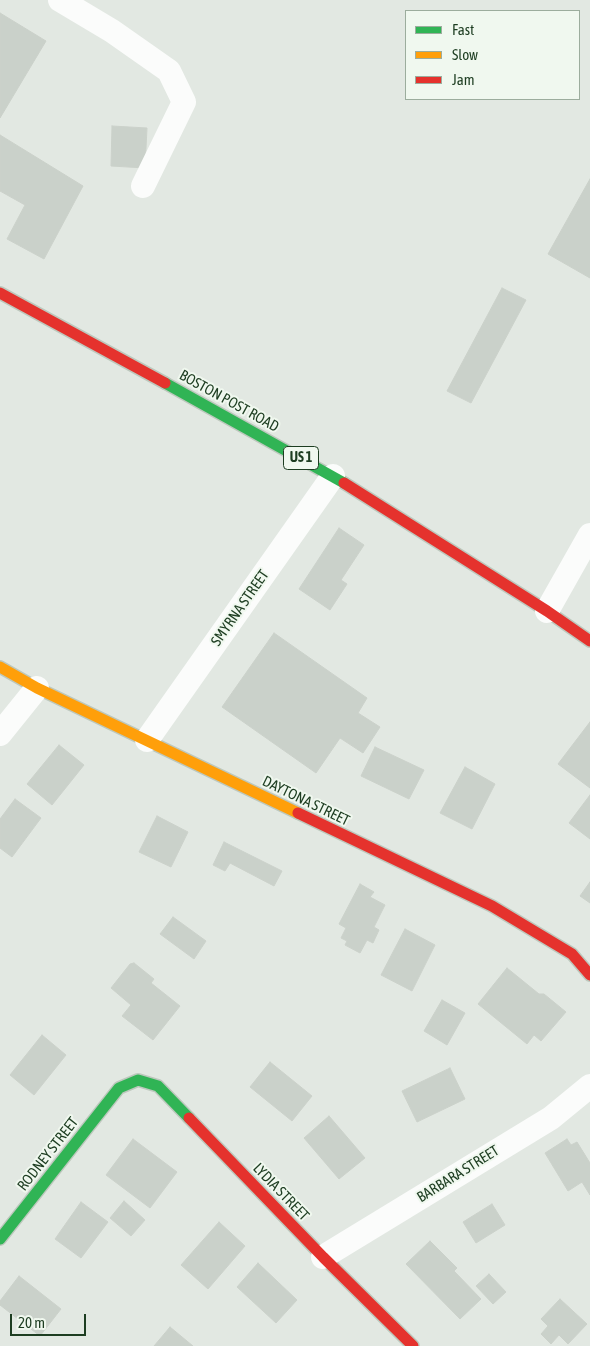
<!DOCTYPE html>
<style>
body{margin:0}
#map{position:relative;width:590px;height:1346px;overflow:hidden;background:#e2e8e2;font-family:"Asap Condensed",sans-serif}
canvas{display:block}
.legend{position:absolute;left:405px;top:10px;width:175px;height:90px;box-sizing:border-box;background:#f0f8ef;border:1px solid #9cad9d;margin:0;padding:6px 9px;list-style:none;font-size:15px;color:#1d3d21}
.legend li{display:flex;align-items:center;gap:10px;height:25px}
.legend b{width:25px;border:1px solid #9cad9d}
.scale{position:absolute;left:10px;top:1314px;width:76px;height:22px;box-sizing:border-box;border:2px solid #1d3d21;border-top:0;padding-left:6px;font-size:15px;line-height:18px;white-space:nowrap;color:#1d3d21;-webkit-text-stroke:4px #f0f8ef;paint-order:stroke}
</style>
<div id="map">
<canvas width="590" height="1346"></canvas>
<ul class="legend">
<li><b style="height:6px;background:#30b455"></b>Fast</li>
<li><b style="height:6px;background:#ff9f0a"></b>Slow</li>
<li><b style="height:6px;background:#e5322d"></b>Jam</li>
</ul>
<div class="scale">20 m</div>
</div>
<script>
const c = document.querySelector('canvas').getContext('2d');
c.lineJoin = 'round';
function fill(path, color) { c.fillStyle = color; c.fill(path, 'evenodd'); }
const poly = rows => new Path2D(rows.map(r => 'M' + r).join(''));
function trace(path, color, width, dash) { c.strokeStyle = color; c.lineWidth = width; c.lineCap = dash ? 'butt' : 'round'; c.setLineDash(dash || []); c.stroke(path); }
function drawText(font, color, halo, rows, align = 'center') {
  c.font = font + ' "Asap Condensed",sans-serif'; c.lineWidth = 4; c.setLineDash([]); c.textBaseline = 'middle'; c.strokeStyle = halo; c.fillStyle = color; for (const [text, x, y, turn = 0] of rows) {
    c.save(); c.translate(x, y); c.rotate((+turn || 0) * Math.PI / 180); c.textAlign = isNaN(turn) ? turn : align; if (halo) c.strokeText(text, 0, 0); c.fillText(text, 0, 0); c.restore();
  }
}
const building = poly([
 [0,13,46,41,0,118,0,13],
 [112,126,147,128,145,168,111,166,112,126],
 [0,135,83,186,44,259,7,239,25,205,0,191,0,135],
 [590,179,590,278,548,254,590,179],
 [502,288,526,300,471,403,447,391,502,288],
 [339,528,364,545,341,580,347,584,330,610,299,589,339,528],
 [274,633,367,698,358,713,380,727,363,753,340,738,316,773,222,707,274,633],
 [590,722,590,788,558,764,590,722],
 [59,745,84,765,52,805,27,784,59,745],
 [375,747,424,770,409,799,361,776,375,747],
 [465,767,495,784,472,829,440,813,465,767],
 [590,795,590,839,569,823,590,795],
 [15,799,41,818,12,857,0,848,0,819,15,799],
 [157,816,188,832,171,867,139,852,157,816],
 [224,842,282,871,274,886,230,863,225,871,213,865,224,842],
 [590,882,590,903,580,896,590,882],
 [360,884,374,892,370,897,385,905,374,927,379,930,373,943,367,940,360,953,345,945,347,941,341,938,346,928,339,924,360,884],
 [173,917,206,941,194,959,160,934,173,917],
 [405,929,435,945,412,991,381,975,405,929],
 [134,963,154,979,151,983,180,1006,153,1040,122,1016,131,1005,111,988,130,964,134,963],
 [507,968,539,994,544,994,566,1012,541,1041,534,1035,527,1044,478,1004,507,968],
 [442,1000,465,1013,447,1045,424,1031,442,1000],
 [42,1035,66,1055,34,1095,10,1075,42,1035],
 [270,1062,312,1096,292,1121,250,1087,270,1062],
 [450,1068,465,1099,417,1122,402,1091,450,1068],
 [329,1116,365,1158,339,1179,304,1138,329,1116],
 [133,1139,177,1172,150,1208,106,1175,133,1139],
 [567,1139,571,1145,577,1142,590,1163,590,1195,582,1182,568,1191,545,1153,567,1139],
 [124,1201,145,1220,131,1236,110,1218,124,1201],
 [81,1202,108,1222,81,1258,55,1239,81,1202],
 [492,1204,505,1225,476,1243,463,1222,492,1204],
 [219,1222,245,1246,208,1289,181,1265,219,1222],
 [430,1241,457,1268,454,1271,481,1299,460,1319,406,1264,430,1241],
 [258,1263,297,1300,276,1323,237,1287,258,1263],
 [489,1274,506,1292,493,1304,476,1286,489,1274],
 [19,1276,61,1309,40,1336,0,1305,0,1301,19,1276],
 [560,1299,587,1324,568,1344,559,1335,551,1344,541,1334,548,1326,541,1319,560,1299],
 [170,1327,193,1346,154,1346,170,1327]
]);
const street = poly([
 [60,0,112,31,169,71,184,102,143,186],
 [547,611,590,535],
 [0,734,37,688],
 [147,740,333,476],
 [323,1257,551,1118,590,1086]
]);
const fast = poly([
 [165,383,344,483],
 [0,1239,119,1088,138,1080,158,1086,189,1118]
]);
const slow = poly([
 [0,667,37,688,298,813]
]);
const jam = poly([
 [0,293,165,383],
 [344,483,547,611,590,641],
 [298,813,492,906,572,954,590,975],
 [189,1118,323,1257,413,1346]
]);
const shields = [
 [301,458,35]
];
const shieldNames = [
 ["US 1",301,458]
];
const streetNames = [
 ["BOSTON POST ROAD",229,401,29],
 ["SMYRNA STREET",240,608,-55],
 ["DAYTONA STREET",306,801,26],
 ["RODNEY STREET",48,1154,-52],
 ["BARBARA STREET",458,1174,-32],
 ["LYDIA STREET",281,1192,46]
];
fill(building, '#cad1ca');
trace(building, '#cbd1ca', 1);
trace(fast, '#bdc8bd', 14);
trace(slow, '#bdc8bd', 14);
trace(jam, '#bdc8bd', 14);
trace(street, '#fbfcfb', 24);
trace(fast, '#30b455', 11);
trace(slow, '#ff9f0a', 11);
trace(jam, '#e5322d', 11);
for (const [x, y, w] of shields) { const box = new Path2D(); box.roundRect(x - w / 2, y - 11.5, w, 23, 4); c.fillStyle = '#f0f8ef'; c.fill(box); trace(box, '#1d3d21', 1); }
drawText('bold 14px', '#1d3d21', null, shieldNames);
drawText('15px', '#1d3d21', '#f0f8ef', streetNames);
</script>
